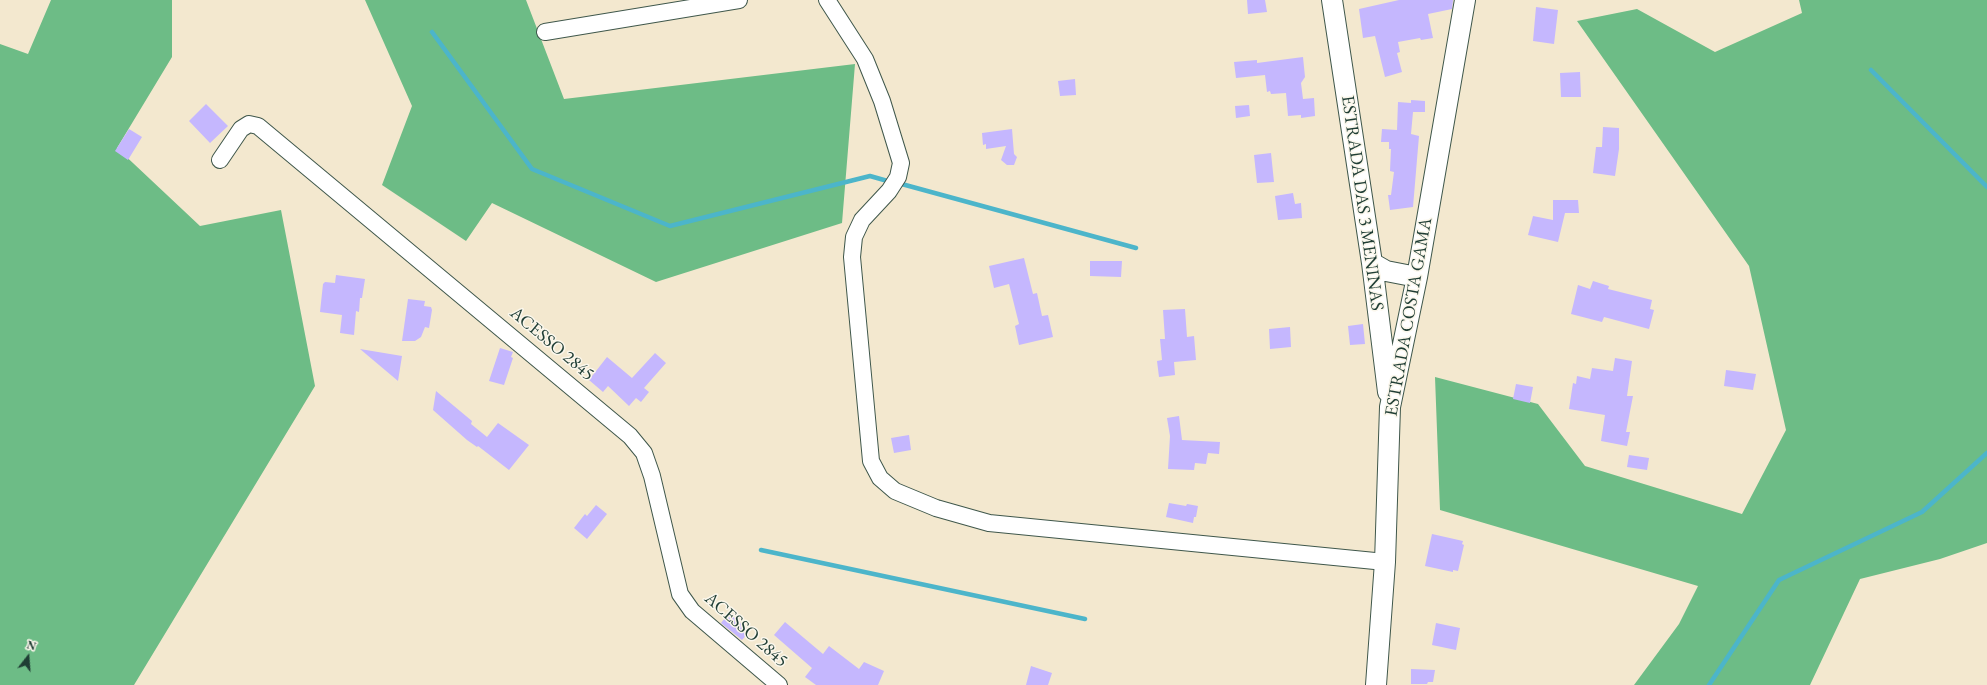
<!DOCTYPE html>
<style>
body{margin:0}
#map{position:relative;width:1987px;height:685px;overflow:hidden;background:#f3e8cf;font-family:"EB Garamond",serif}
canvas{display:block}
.north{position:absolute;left:8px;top:637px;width:40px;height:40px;-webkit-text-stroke:3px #fbf7ec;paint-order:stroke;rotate:17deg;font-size:11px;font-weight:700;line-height:16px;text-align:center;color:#1f3d34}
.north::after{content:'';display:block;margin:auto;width:14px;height:18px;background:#1f3d34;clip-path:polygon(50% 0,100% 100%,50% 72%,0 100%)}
</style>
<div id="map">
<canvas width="1987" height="685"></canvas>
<div class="north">N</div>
</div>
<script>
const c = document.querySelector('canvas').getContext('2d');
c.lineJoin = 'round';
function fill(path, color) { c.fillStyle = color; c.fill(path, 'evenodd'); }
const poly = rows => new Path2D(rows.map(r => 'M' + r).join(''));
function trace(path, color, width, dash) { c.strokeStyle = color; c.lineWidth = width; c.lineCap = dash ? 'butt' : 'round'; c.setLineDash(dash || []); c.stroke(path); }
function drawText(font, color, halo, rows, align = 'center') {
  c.font = font + ' "EB Garamond",serif'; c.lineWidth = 3; c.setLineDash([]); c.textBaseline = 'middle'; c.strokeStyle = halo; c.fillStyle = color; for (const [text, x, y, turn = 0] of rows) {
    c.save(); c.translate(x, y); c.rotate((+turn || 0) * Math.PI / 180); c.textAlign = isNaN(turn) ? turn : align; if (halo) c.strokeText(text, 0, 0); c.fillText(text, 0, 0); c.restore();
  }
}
const forest = poly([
 [51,0,172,0,172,57,117,148,200,226,281,210,315,386,134,685,0,685,0,44,28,54],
 [365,0,526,0,564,99,855,64,842,223,656,282,492,203,466,241,382,185,412,106],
 [1799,0,1987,0,1987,543,1940,559,1860,579,1810,685,1634,685,1679,624,1698,586,1440,510,1435,377,1538,404,1585,466,1742,514,1786,430,1749,266,1577,21,1637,9,1715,52,1802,13]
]);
const stream = poly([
 [432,32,532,169,670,226,870,176,891,182],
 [1871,70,1987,187],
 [898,183,1136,248],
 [761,550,1085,619],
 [1709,685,1779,580,1922,512,1987,453]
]);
const building = poly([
 [1247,0,1265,0,1267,12,1248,14],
 [1399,0,1453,0,1452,9,1428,14,1433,38,1421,40,1420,38,1398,42,1400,52,1397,53,1402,72,1385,77,1375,36,1363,38,1359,9],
 [1536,7,1558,10,1554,44,1533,41],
 [1303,57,1305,77,1301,83,1303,99,1314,98,1315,116,1301,118,1301,115,1288,116,1286,93,1271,94,1270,91,1267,92,1265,75,1236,78,1234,62,1257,60,1257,63],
 [1580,72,1581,97,1561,97,1560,73],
 [1075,79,1076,95,1060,96,1058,81],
 [1411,100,1425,101,1425,112,1413,112,1411,134,1419,136,1413,207,1390,210,1388,195,1391,195,1394,172,1390,171,1391,149,1389,149,1389,142,1381,142,1382,129,1397,130,1398,102,1411,103],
 [206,104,228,126,210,143,189,121],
 [1249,105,1250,116,1236,118,1235,106],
 [1603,127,1619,128,1619,149,1615,176,1593,173,1596,147,1602,147],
 [129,129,142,137,128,160,115,151],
 [1012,129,1014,154,1017,157,1014,165,1007,165,1001,160,1006,146,986,149,986,144,983,145,982,133],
 [1271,153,1274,182,1257,183,1254,155],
 [1293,193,1295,204,1301,203,1302,218,1278,220,1275,196],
 [1553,200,1578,200,1579,213,1565,213,1558,242,1528,235,1533,216,1553,220],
 [1024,258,1033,294,1037,293,1042,316,1048,315,1053,337,1019,345,1015,326,1019,324,1009,284,994,288,989,266],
 [1090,261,1122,261,1121,277,1090,276],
 [336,275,365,279,362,298,360,298,359,312,356,311,354,335,340,333,342,315,320,312,323,284,325,282,335,283],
 [1593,281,1609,286,1608,289,1652,300,1650,309,1654,310,1649,329,1604,317,1602,322,1571,314,1578,285,1590,289],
 [408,299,425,301,424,306,431,307,432,310,429,328,425,327,421,337,415,341,402,341],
 [1185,309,1187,337,1194,336,1196,360,1174,362,1175,375,1159,377,1157,361,1162,360,1160,339,1165,339,1163,310],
 [1363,324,1365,344,1350,345,1348,326],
 [1290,327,1291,347,1270,349,1269,329],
 [500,348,513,352,511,357,513,358,504,385,489,381],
 [360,349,402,356,398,381],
 [655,353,666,363,644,388,649,392,641,402,636,398,629,406,608,386,603,392,589,380,607,357,632,378],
 [1615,358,1632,361,1627,396,1633,396,1626,432,1630,432,1627,446,1601,441,1605,415,1569,409,1573,383,1576,384,1577,376,1590,379,1592,368,1613,371],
 [1726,370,1756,374,1753,390,1724,386],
 [1516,384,1533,387,1530,403,1513,399],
 [436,391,472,421,471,424,487,437,498,423,529,445,509,470,478,446,477,447,467,440,433,410],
 [1179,416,1182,440,1220,442,1219,454,1208,453,1206,464,1195,463,1194,470,1168,469,1170,436,1167,418],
 [909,435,911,450,894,453,891,438],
 [1629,455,1649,458,1647,470,1627,467],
 [1169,503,1186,506,1187,504,1198,506,1196,517,1194,517,1193,523,1166,517],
 [596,505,607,514,587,539,574,528,585,514,587,516],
 [1432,534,1463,541,1462,544,1464,545,1458,571,1453,570,1453,572,1425,566],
 [729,613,750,631,742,640,721,623],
 [785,622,823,654,829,646,859,669,864,662,884,671,878,685,816,685,805,677,812,668,774,635],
 [1436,623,1460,628,1456,650,1432,645],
 [1031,666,1052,673,1048,685,1026,685],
 [1411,669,1435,670,1433,682,1428,682,1427,684,1411,684]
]);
const minor = poly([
 [827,0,865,59,882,101,901,163,898,177,889,191,862,220,854,237,852,257,871,461,880,478,895,491,936,508,989,523,1385,562],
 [545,32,739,0],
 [220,160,241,129,249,124,258,126,630,436,644,453,652,476,680,594,692,611,779,685]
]);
const major = poly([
 [1332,0,1372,263,1388,392],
 [1372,263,1386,271,1417,277],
 [1376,685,1385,562,1390,407,1417,277,1465,0]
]);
const streetNames = [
 ["ESTRADA DAS 3 MENINAS",1362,203,82],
 ["ESTRADA COSTA GAMA",1409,317,-80],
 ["ACESSO 2845",552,344,40],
 ["ACESSO 2845",746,630,41]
];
fill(forest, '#6dbc86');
trace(stream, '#4cb5ca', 4.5);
fill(building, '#c5b7fe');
trace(minor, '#3f574b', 18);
trace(major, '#3f574b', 22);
trace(minor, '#fff', 16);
trace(major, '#fff', 20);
drawText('18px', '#1f3d34', '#fbf7ec', streetNames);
</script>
